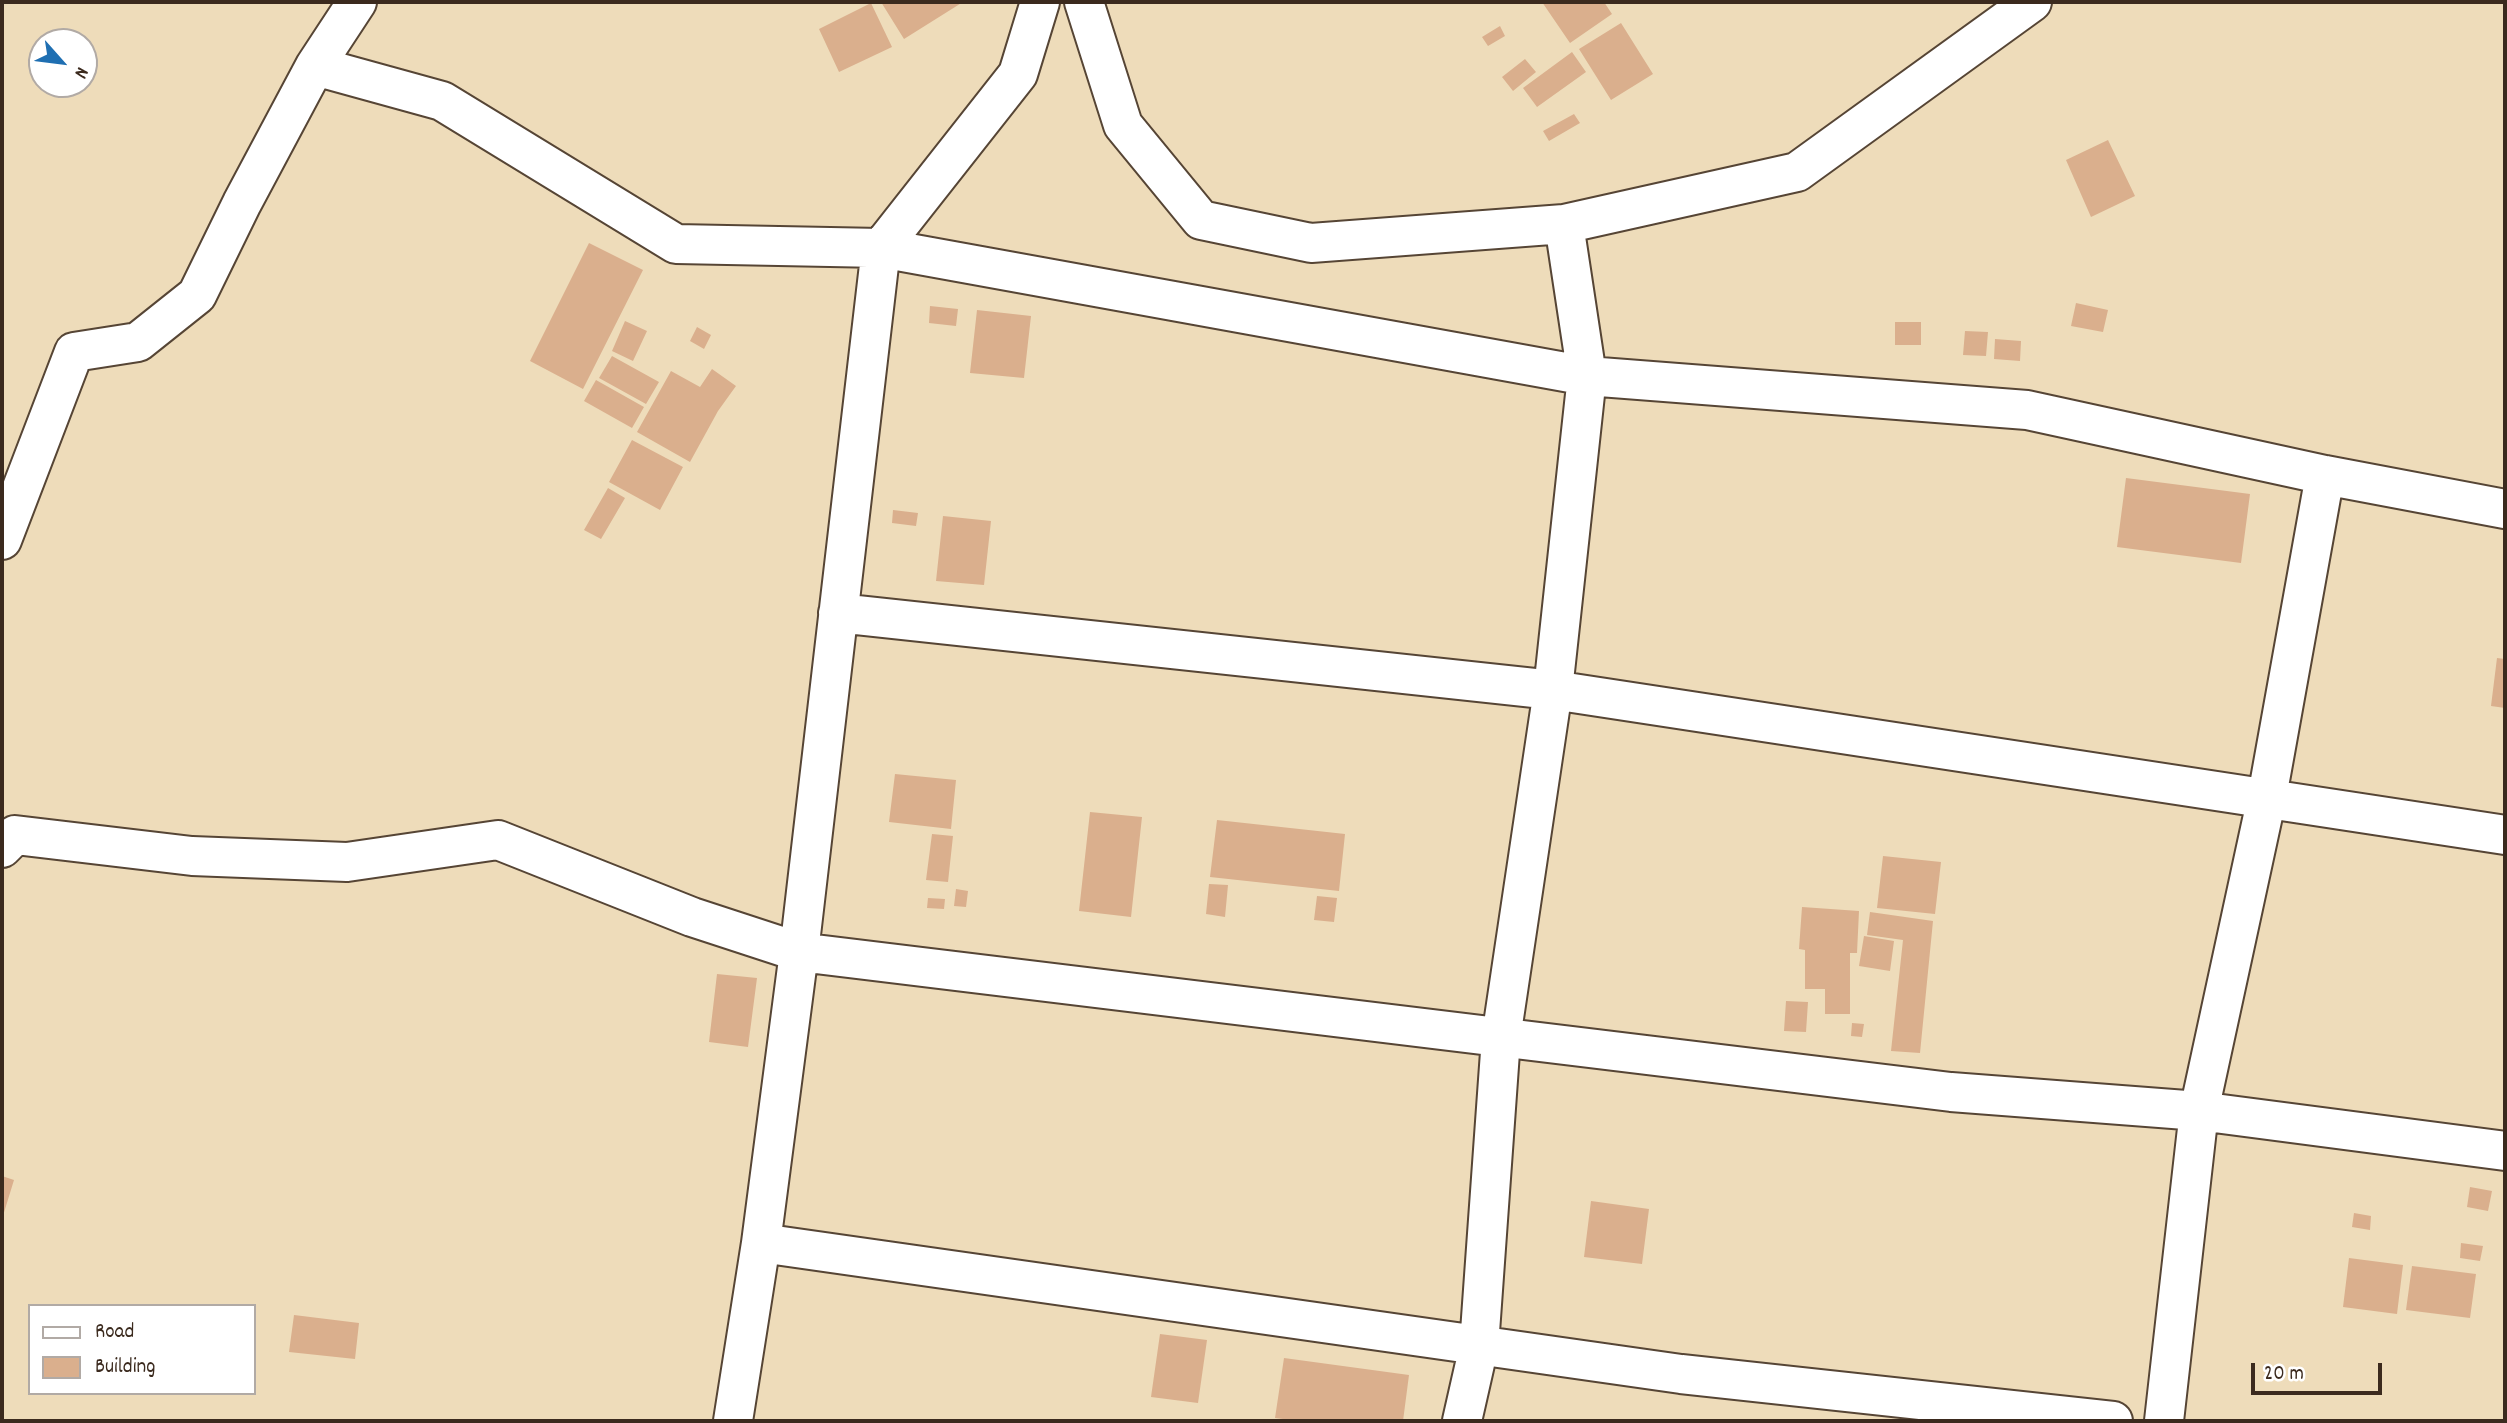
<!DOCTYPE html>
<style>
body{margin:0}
#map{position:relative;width:2507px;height:1423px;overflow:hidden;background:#eedcba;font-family:Dekko,sans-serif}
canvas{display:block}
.frame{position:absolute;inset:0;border:4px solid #3b2a1e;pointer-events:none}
.legend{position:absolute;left:28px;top:1304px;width:228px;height:91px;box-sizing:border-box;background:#fff;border:2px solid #b1aaa5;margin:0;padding:9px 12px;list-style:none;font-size:21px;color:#3b2a1e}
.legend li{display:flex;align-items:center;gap:14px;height:35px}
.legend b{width:35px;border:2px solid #b1aaa5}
.north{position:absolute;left:28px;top:28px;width:70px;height:70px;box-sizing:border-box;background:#fff;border:2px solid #b1aaa5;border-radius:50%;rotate:118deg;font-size:19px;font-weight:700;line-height:28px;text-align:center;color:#3b2a1e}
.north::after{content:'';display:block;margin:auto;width:24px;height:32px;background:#1f6fb2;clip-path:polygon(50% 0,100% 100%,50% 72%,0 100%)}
.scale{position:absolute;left:2251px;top:1363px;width:131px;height:32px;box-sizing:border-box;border:4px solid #3b2a1e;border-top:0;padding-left:9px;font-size:21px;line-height:24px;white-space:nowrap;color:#3b2a1e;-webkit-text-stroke:5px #fff;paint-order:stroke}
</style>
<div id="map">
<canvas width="2507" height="1423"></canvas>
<div class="frame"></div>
<ul class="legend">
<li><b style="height:9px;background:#fff"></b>Road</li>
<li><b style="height:19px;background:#daaf8d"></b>Building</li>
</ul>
<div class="north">N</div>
<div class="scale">20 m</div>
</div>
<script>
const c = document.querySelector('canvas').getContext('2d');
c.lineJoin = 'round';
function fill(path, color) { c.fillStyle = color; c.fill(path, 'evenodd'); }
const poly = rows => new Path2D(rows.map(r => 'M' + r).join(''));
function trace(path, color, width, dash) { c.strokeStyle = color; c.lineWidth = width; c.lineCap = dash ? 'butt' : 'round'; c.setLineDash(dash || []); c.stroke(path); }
const building = poly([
 [881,2,963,2,904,39],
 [1542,2,1604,2,1612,14,1570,43],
 [871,3,892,47,839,72,819,29],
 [1621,23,1653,74,1611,100,1579,49],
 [1500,26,1505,36,1488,46,1482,37],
 [1572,52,1586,72,1537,107,1523,88],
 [1525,59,1536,72,1513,91,1502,77],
 [1574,114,1580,123,1549,141,1543,131],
 [2108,140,2135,196,2091,217,2066,160],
 [589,243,643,270,583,389,530,361],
 [2076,303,2108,310,2103,332,2071,326],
 [930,306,958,309,956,326,929,323],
 [977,310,1031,316,1024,378,970,373],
 [625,321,647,331,633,361,612,351],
 [1895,322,1921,322,1921,345,1895,345],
 [697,327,711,335,704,349,690,341],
 [1965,331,1988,332,1986,356,1963,355],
 [1995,339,2021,341,2020,361,1994,359],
 [612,356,659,382,646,404,599,378],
 [712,369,736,386,718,411,690,462,637,432,671,371,700,387],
 [596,380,644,407,632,428,584,401],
 [632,440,683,467,660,510,609,482],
 [2126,478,2250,494,2241,563,2117,547],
 [608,488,625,498,601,539,584,530],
 [893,510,918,513,916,526,892,523],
 [943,516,991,521,984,585,936,581],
 [2497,658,2505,659,2505,708,2491,706],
 [895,774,956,780,951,829,889,822],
 [1090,812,1142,817,1131,917,1079,911],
 [1217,820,1345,834,1339,891,1210,877],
 [932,834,953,836,948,882,926,880],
 [1883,856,1941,862,1935,914,1877,908],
 [1209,884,1228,885,1225,917,1206,914],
 [956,889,968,891,966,907,954,906],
 [1317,896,1337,898,1334,922,1314,920],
 [928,898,945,899,944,909,927,908],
 [1802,907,1859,911,1857,953,1850,953,1850,1014,1825,1014,1825,989,1805,989,1805,950,1799,949],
 [1870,912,1933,921,1920,1053,1891,1051,1903,940,1867,935],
 [1864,936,1894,941,1890,971,1859,966],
 [717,974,757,978,748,1047,709,1042],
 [1786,1001,1808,1002,1806,1032,1784,1031],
 [1852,1023,1864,1024,1862,1037,1851,1036],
 [2,1176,14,1180,2,1219],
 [2470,1187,2492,1191,2488,1211,2467,1207],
 [1591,1201,1649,1209,1642,1264,1584,1257],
 [2354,1213,2371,1216,2370,1230,2352,1227],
 [2461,1243,2483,1246,2480,1261,2460,1258],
 [2349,1258,2403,1265,2397,1314,2343,1307],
 [2412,1266,2476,1274,2470,1318,2406,1310],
 [294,1315,359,1323,355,1359,289,1352],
 [1160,1334,1207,1340,1198,1403,1151,1397],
 [1284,1358,1409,1375,1403,1421,1299,1421,1275,1418]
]);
const street = poly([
 [1084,2,1123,125,1201,220,1311,243,1564,224,1797,172,2032,2],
 [315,66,442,101,676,244,881,248,1587,376,2027,410,2325,475,2505,509],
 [2,540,74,352,138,342,197,295,242,203,315,66,357,2],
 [838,613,1553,690,2505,835],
 [2,848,15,835,192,856,347,862,498,840,692,917,799,952,1951,1092,2199,1111,2505,1151],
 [761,1243,1681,1374,2113,1421],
 [733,1421,761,1243,799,952,881,248,1018,74,1040,2],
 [1462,1421,1479,1346,1501,1038,1553,690,1587,376,1564,224],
 [2164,1421,2199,1111,2267,797,2325,475]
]);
fill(building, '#daaf8d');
trace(street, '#564535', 42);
trace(street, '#fff', 38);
</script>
